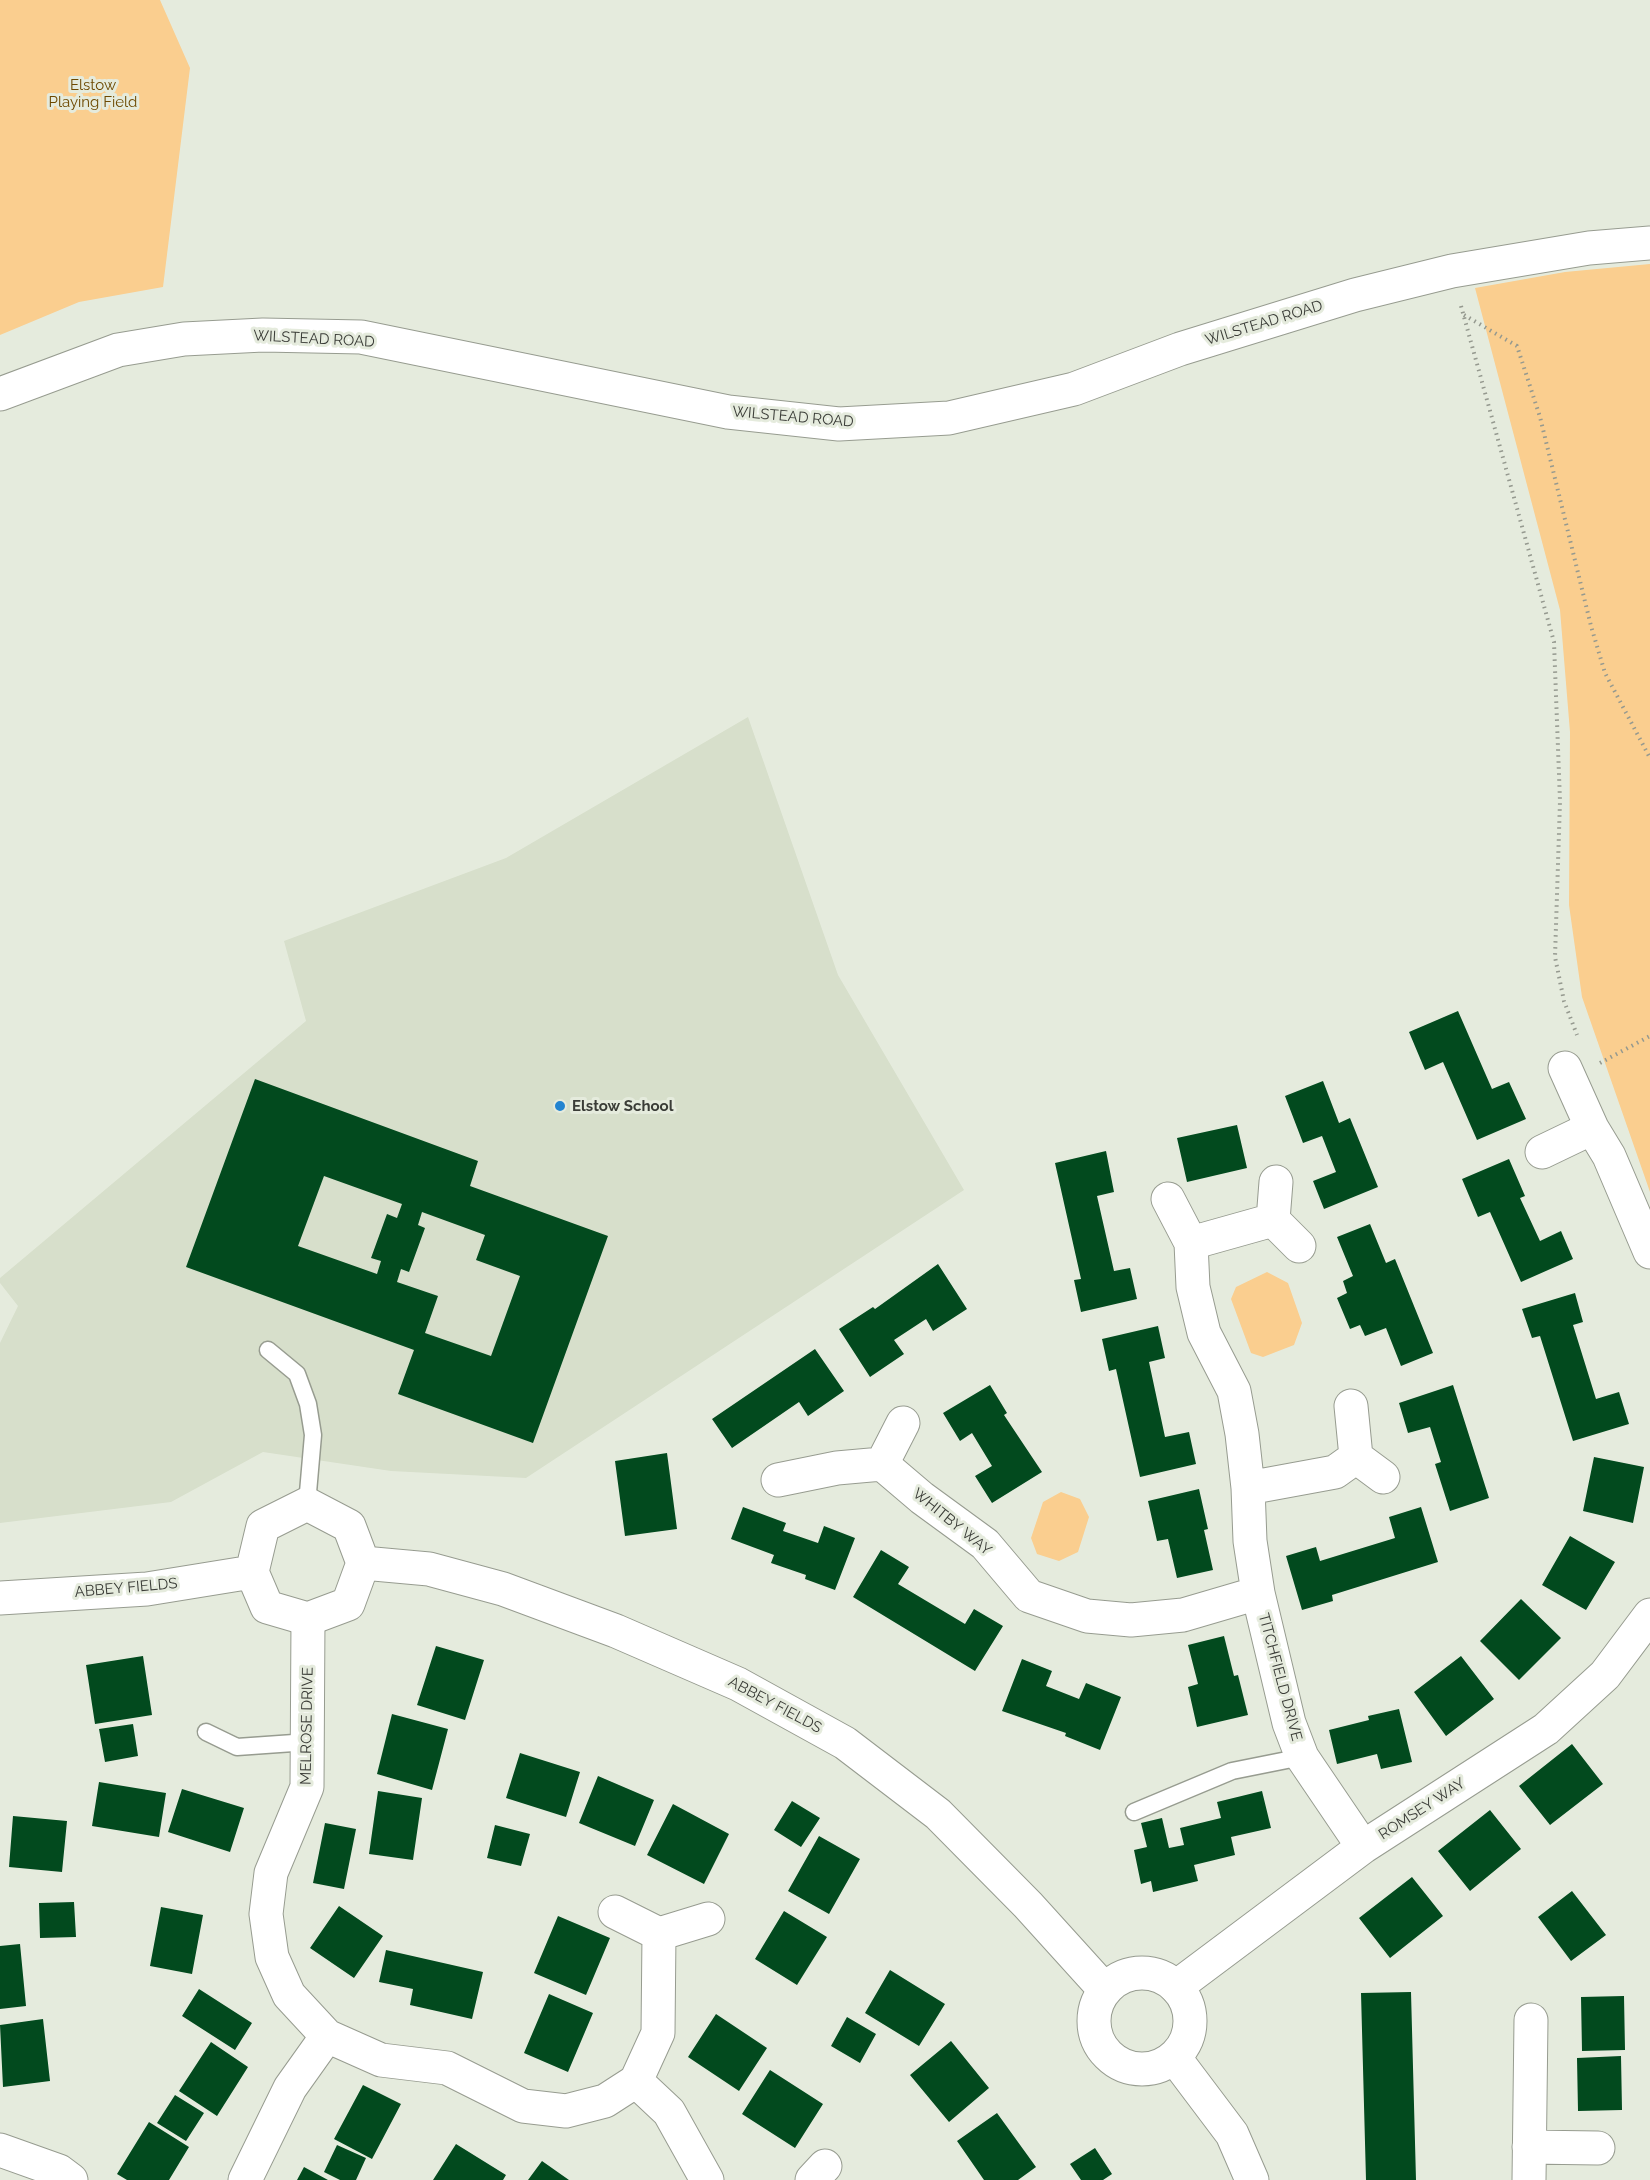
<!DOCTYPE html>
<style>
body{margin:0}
canvas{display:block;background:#e5ebdd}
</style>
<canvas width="1650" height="2180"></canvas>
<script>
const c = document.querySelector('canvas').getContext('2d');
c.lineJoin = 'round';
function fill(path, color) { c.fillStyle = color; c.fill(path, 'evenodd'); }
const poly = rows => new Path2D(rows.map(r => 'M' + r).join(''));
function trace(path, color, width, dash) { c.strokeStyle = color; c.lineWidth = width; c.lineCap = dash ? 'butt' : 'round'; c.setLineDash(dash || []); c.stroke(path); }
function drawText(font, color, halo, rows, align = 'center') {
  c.font = font + ' Raleway,sans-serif'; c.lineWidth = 6; c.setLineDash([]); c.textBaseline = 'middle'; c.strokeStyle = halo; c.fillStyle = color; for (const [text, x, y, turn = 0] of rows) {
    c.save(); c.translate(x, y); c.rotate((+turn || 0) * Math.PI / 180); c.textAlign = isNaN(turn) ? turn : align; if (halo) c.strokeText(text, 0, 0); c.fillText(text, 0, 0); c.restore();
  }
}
const built = poly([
 [748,717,838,975,964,1190,526,1478,391,1471,263,1452,171,1502,0,1523,0,1343,18,1306,0,1283,0,1278,306,1021,284,941,506,858]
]);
const green = poly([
 [0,0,160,0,190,68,163,287,79,302,0,335],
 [1650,264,1650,1192,1582,997,1569,905,1570,732,1560,610,1475,288,1565,272],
 [1267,1272,1288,1283,1302,1323,1294,1345,1263,1357,1251,1353,1231,1299,1236,1287],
 [1061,1492,1080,1499,1089,1517,1078,1552,1059,1561,1037,1554,1031,1538,1043,1502]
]);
const building = poly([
 [1458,1011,1492,1089,1509,1082,1526,1119,1477,1140,1443,1062,1425,1070,1409,1032],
 [255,1079,478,1161,470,1186,608,1236,533,1443,398,1394,414,1350,186,1267],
 [324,1176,402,1204,397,1218,387,1214,371,1258,381,1261,377,1274,298,1246],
 [422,1212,485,1235,476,1260,520,1276,491,1356,425,1333,438,1296,397,1282,401,1269,409,1272,425,1228,418,1225],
 [1323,1081,1339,1123,1350,1118,1378,1187,1324,1209,1313,1181,1336,1172,1322,1136,1303,1143,1285,1096],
 [1237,1125,1247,1168,1187,1182,1177,1138],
 [1106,1151,1114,1192,1097,1196,1114,1271,1130,1268,1137,1299,1081,1312,1074,1280,1081,1279,1055,1163],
 [1509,1159,1525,1196,1520,1198,1540,1241,1561,1231,1573,1259,1521,1282,1490,1212,1478,1217,1462,1179],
 [1370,1224,1386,1263,1395,1259,1433,1353,1401,1366,1386,1328,1365,1336,1360,1325,1350,1329,1337,1298,1347,1293,1343,1281,1353,1276,1337,1237],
 [938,1264,967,1309,933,1331,926,1319,894,1340,904,1354,870,1377,839,1329,873,1307,875,1309],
 [1575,1293,1583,1322,1573,1325,1596,1399,1619,1392,1629,1424,1573,1441,1540,1336,1532,1338,1522,1309],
 [1158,1326,1165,1358,1149,1362,1165,1437,1189,1432,1196,1464,1140,1477,1116,1369,1109,1371,1102,1339],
 [815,1349,844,1391,808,1416,799,1402,732,1448,712,1419],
 [990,1385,1007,1413,1004,1415,1042,1472,992,1503,975,1476,992,1466,972,1433,960,1441,943,1413],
 [1453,1385,1489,1498,1450,1511,1435,1464,1441,1462,1430,1427,1408,1433,1399,1403],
 [667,1453,677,1529,625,1536,615,1461],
 [1594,1457,1644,1467,1633,1523,1583,1511],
 [1199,1489,1208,1529,1204,1530,1213,1570,1177,1578,1168,1539,1157,1541,1148,1501],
 [743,1507,786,1523,783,1531,818,1543,824,1526,855,1538,835,1590,805,1579,806,1575,771,1563,774,1555,731,1539],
 [1421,1507,1438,1562,1332,1595,1333,1601,1302,1610,1286,1556,1316,1547,1320,1561,1395,1538,1389,1517],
 [1570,1536,1615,1562,1586,1610,1542,1585],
 [881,1550,909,1567,898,1584,965,1624,974,1609,1003,1626,975,1671,853,1597],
 [1521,1599,1561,1638,1519,1680,1480,1641],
 [1224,1636,1234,1676,1238,1675,1248,1715,1197,1727,1188,1687,1198,1684,1188,1645],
 [436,1646,484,1660,465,1720,417,1705],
 [143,1656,152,1715,95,1724,86,1665],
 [1461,1656,1494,1699,1446,1736,1414,1692],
 [1022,1659,1052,1671,1046,1686,1079,1699,1086,1683,1121,1697,1100,1750,1065,1736,1066,1733,1002,1711],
 [1399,1709,1412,1762,1381,1769,1377,1754,1337,1764,1329,1730,1369,1720,1368,1716],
 [392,1714,448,1729,432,1790,377,1774],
 [133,1724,138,1756,105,1762,99,1729],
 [1572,1744,1603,1784,1550,1825,1519,1786],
 [520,1753,580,1772,566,1817,506,1798],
 [598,1776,654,1800,635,1846,579,1823],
 [99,1782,166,1793,159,1837,92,1826],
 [182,1789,244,1808,230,1852,168,1832],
 [378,1791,422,1798,413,1860,369,1854],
 [1262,1791,1271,1828,1231,1837,1235,1855,1194,1865,1198,1881,1153,1892,1151,1881,1141,1884,1134,1850,1147,1847,1141,1823,1162,1818,1169,1848,1184,1845,1180,1828,1221,1818,1217,1802],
 [792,1801,820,1818,801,1847,774,1830],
 [673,1804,729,1834,704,1884,647,1855],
 [1490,1810,1521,1849,1470,1891,1438,1851],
 [13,1816,67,1821,62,1872,9,1867],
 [325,1823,356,1829,344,1889,313,1883],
 [495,1825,530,1834,521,1866,487,1858],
 [819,1836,860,1859,829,1914,788,1891],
 [1412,1877,1443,1916,1390,1958,1359,1918],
 [1572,1891,1606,1935,1571,1961,1538,1917],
 [74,1902,76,1937,40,1938,39,1903],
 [339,1906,383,1936,354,1978,310,1948],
 [161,1907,203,1915,192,1974,150,1966],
 [784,1911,827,1937,797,1985,755,1959],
 [558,1916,610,1938,586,1995,534,1973],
 [20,1944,26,2006,0,2009,0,1946],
 [386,1950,483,1972,472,2019,410,2005,413,1989,379,1982],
 [890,1970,945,2004,919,2046,865,2013],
 [199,1989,252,2023,235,2050,182,2016],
 [1411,1992,1416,2180,1366,2180,1361,1993],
 [549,1994,593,2013,568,2072,524,2053],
 [1624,1996,1625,2050,1582,2051,1581,1997],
 [716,2014,767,2048,739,2091,688,2057],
 [847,2017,876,2034,860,2063,831,2046],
 [43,2019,50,2081,3,2087,0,2025],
 [951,2041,989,2088,949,2122,910,2075],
 [211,2042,248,2067,217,2116,179,2091],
 [1621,2056,1622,2110,1578,2111,1577,2058],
 [770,2070,823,2104,795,2148,742,2114],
 [363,2085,401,2104,372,2159,334,2139],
 [175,2095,204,2113,186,2141,157,2123],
 [997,2113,1036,2167,1018,2180,984,2180,957,2141],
 [149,2122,189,2147,169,2180,127,2180,117,2174],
 [456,2144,506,2175,503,2180,433,2180],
 [337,2145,366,2158,356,2180,340,2180,324,2172],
 [1095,2148,1112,2174,1103,2180,1081,2180,1070,2164],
 [542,2161,569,2180,528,2180],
 [304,2167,328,2180,297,2180]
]);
const path = poly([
 [1461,306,1554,642,1560,801,1555,957,1564,1001,1577,1035],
 [1464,315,1517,346,1540,417,1591,626,1605,673,1650,758],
 [1600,1063,1650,1036]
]);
const lane = poly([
 [268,1350,297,1374,308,1404,313,1435,307,1504],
 [206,1732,237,1747,308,1742],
 [1134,1812,1232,1771,1302,1757]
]);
const street = poly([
 [1565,1068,1592,1128,1609,1156,1650,1252],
 [1542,1152,1592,1128],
 [1276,1182,1273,1220,1299,1246],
 [1168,1199,1191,1243,1193,1287,1204,1333,1234,1391,1242,1434,1248,1488,1250,1541,1258,1593,1289,1723,1302,1757,1363,1847],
 [1191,1243,1273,1220],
 [1351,1406,1356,1457,1383,1477],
 [882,1464,903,1423],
 [778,1480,837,1468,882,1464,922,1498,985,1544,1029,1596,1087,1616,1131,1620,1183,1615,1258,1593],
 [1248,1488,1335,1472,1356,1457],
 [308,1619,307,1787,271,1873,266,1914,272,1957,289,1995,327,2036,381,2060,447,2068,523,2106,566,2111,605,2101,636,2081,658,2033,659,1934],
 [615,1912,659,1934,708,1919],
 [1176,1987,1363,1847,1546,1729,1605,1675,1650,1615],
 [636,2081,669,2112,707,2180],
 [1529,2147,1598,2148],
 [0,2150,59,2171,71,2180],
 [245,2180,290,2088,327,2036],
 [812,2180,825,2166],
 [1529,2180,1531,2020]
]);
const secondary = poly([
 [0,394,118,350,184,339,263,335,361,337,728,412,839,424,949,418,1074,389,1180,349,1355,295,1452,271,1589,248,1650,243],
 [307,1504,349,1526,363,1563,348,1604,308,1619,267,1607,252,1572,263,1526,307,1504],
 [363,1563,429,1569,503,1589,616,1631,738,1684,845,1743,938,1814,1028,1905,1105,1990],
 [0,1598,147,1589,252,1572],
 '1094 2021a48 48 0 1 1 96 0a48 48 0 1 1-96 0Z',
 [1174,2057,1232,2134,1252,2180]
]);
const markers = [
 [560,1106,6,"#2284d0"]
];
const parkNames = [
 ["Elstow",93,85],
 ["Playing Field",93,102]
];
const streetNames = [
 ["WILSTEAD ROAD",1264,323,-17],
 ["WILSTEAD ROAD",314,339,3],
 ["WILSTEAD ROAD",793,417,5],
 ["WHITBY WAY",952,1522,39],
 ["ABBEY FIELDS",126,1588,-5],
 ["TITCHFIELD DRIVE",1280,1677,75],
 ["ABBEY FIELDS",775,1705,28],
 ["MELROSE DRIVE",307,1726,-89],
 ["ROMSEY WAY",1422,1809,-33]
];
const poiNames = [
 ["Elstow School",572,1106]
];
fill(built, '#d7dfcb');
fill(green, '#face8f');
fill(building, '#024a1e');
trace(lane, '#979c90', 19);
trace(street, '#979c90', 35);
trace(secondary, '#979c90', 35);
trace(path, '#95998f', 4, [1.5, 4.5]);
trace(lane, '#fff', 16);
trace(street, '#fff', 33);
trace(secondary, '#fff', 33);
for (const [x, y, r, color] of markers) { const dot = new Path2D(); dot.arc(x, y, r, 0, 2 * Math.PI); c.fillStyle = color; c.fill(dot); trace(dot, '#e5ebdd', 2); }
drawText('15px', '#6d4900', '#e5ebdd', parkNames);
drawText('15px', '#3a3c37', '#e5ebdd', streetNames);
drawText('bold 15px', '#3a3c37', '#e5ebdd', poiNames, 'left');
</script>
